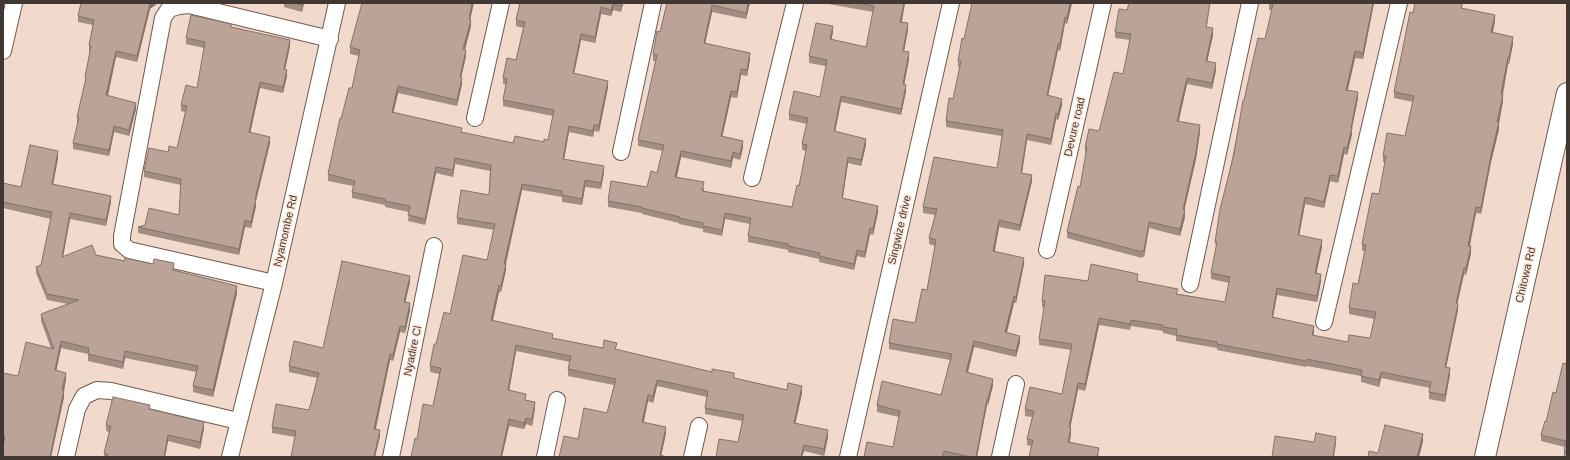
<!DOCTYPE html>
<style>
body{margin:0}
#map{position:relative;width:1570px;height:460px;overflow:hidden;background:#f1d9cb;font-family:Helvetica,sans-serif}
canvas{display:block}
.frame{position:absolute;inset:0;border:4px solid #423833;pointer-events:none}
</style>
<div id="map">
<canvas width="1570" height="460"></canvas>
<div class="frame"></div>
</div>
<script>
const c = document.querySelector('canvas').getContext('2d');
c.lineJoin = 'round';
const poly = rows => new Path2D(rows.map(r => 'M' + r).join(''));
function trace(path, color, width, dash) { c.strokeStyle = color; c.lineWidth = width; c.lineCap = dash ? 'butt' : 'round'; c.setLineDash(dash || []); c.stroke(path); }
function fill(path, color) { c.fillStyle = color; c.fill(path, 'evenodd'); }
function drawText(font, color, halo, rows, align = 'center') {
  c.font = font + ' Helvetica,sans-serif'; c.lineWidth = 3; c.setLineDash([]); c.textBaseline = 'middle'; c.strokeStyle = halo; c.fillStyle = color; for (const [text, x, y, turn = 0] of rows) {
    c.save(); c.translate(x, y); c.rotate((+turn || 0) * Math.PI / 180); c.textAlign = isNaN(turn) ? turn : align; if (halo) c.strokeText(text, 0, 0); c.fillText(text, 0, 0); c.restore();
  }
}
const minor = poly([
 [3,51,14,3],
 [475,118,501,3],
 [621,152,653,3],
 [752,178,795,3],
 [1047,250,1103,3],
 [274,283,129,250,122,244,122,236,163,18,169,9,179,6,189,5,330,39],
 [1190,284,1250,3],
 [1324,322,1399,3],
 [66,457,77,409,84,396,97,390,111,391,238,421],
 [230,457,274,283,337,3],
 [391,457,434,246],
 [545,457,557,400],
 [692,457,699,426],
 [848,457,951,3],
 [1000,457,1016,384]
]);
const tertiary = poly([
 [1485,457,1567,93]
]);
const wall = poly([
 [284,3,304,3,302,12,284,7],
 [520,3,623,3,621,12,613,10,611,16,601,14,595,43,581,40,574,73,608,87,599,132,594,131,593,137,569,132,564,159,604,172,601,189,585,187,582,205,562,202,562,197,522,190,506,264,506,270,501,292,499,292,493,321,553,338,603,348,617,350,734,378,802,393,795,424,828,437,824,456,804,451,802,457,716,457,738,442,742,421,705,414,705,408,707,397,657,386,653,403,648,401,644,422,666,433,661,456,578,439,607,413,614,385,568,376,568,369,570,362,516,351,509,391,526,400,535,408,532,426,526,424,524,429,509,426,502,456,417,439,433,406,439,374,430,372,430,366,436,344,450,314,487,260,494,230,457,224,457,218,489,195,490,171,455,164,453,177,436,173,425,225,408,221,409,212,385,207,385,205,352,198,352,192,353,186,328,181,328,174,341,119,352,88,359,56,350,54,350,47,470,19,471,26,465,50,466,56,461,77,462,84,457,106,398,93,393,113,462,133,513,143,544,142,548,140,553,116,503,106,503,100,506,85,503,84,503,78,516,60,523,28,516,26,516,20],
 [667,3,750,3,746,19,712,12,705,43,750,59,747,76,741,75,737,98,731,97,722,137,743,147,740,160,733,158,731,168,681,157,677,177,704,188,704,191,792,207,799,186,806,151,802,150,802,144,807,124,789,120,789,114,820,97,826,66,809,63,809,56,833,32,831,40,866,47,873,12,823,3,905,3,902,22,908,30,904,51,909,59,904,85,906,91,901,115,841,102,835,131,866,145,861,166,848,163,842,198,878,212,873,235,870,234,865,258,857,256,854,270,819,262,819,259,788,252,788,250,748,242,748,236,750,224,725,219,722,236,703,232,703,229,679,224,679,223,642,214,642,213,608,207,608,201,647,187,657,173,663,151,638,146,638,140,656,61,653,61,653,54,660,32],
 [1072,3,1067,24,1065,23,1060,51,1058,50,1048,95,1062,105,1058,120,1056,119,1051,145,1027,140,1022,173,1032,181,1020,231,999,227,995,251,1024,264,1016,303,1014,303,1007,333,1020,342,1016,357,974,347,968,373,993,385,988,405,987,405,977,457,864,457,893,447,899,417,877,412,877,405,941,395,950,360,889,349,889,343,915,323,927,290,935,246,929,244,929,238,935,215,923,213,923,207,997,168,1002,136,946,127,946,121,953,99,960,67,958,67,958,61,964,39],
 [1269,3,1374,3,1363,59,1355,58,1348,90,1358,98,1352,128,1352,134,1347,155,1344,154,1338,183,1330,181,1324,208,1305,204,1299,235,1322,247,1316,273,1321,281,1317,302,1277,295,1273,317,1314,332,1313,336,1348,342,1370,338,1374,319,1349,314,1349,308,1358,284,1365,251,1362,251,1362,244,1379,194,1385,163,1383,162,1383,156,1405,136,1413,102,1394,98,1394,92,1415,3,1463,3,1462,8,1495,21,1493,33,1513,44,1509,64,1508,64,1503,95,1503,101,1499,123,1499,129,1491,162,1481,214,1476,213,1470,246,1471,253,1466,275,1464,274,1457,304,1458,310,1446,367,1450,374,1445,402,1429,399,1429,392,1430,388,1381,378,1379,387,1361,382,1361,376,1307,366,1306,367,1217,350,1217,348,1176,341,1176,336,1163,333,1163,331,1131,326,1130,330,1099,325,1085,391,1078,389,1070,428,1071,434,1070,442,1099,455,1098,457,1029,457,1031,446,1027,445,1027,439,1032,417,1025,416,1025,409,1062,394,1071,350,1039,345,1039,339,1044,308,1042,307,1042,301,1088,281,1138,281,1178,294,1225,302,1229,283,1211,279,1211,273,1216,248,1215,242,1244,100,1265,39,1272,10,1269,10],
 [150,9,137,62,116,57,108,96,136,109,129,136,114,132,109,156,73,149,73,143,78,123,77,123,77,117,85,83,85,77,90,52,89,51,89,45,93,25,78,22,78,16],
 [231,27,290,46,285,69,287,76,283,93,260,88,250,133,270,143,256,199,256,206,251,228,245,227,239,255,138,233,138,227,179,215,181,185,144,177,144,171,168,152,177,148,185,112,181,111,181,105,197,88,204,48,186,44,186,38],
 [1207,27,1213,35,1207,61,1216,70,1212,89,1187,84,1179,121,1200,132,1196,159,1184,210,1185,217,1180,236,1149,228,1144,257,1142,257,1142,258,1067,238,1067,232,1080,187,1086,153,1085,153,1085,147,1099,131,1123,74,1130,40,1115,38,1115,32],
 [58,158,53,184,111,202,106,226,70,219,63,256,96,255,174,270,237,293,213,397,193,392,193,386,196,372,125,358,123,369,88,361,88,354,61,348,56,371,66,379,64,390,64,397,51,457,3,457,4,442,3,442,3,373,18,376,51,348,41,321,41,314,68,304,47,300,36,273,36,267,41,265,51,219,3,208,3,183,21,187],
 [410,282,405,303,410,310,405,333,400,332,393,361,390,360,376,429,380,436,375,457,291,457,295,437,272,433,272,427,309,410,317,378,289,372,289,366,323,348],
 [1566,364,1567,457,1564,457,1564,451,1565,447,1541,441,1541,435],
 [150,410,204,428,200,449,168,441,165,457,104,457,104,453,109,432,106,431,106,425]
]);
const shadedWall = poly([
 [150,3,158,3,150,9,137,62,137,56],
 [303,3,304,3,302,12,302,5],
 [472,3,474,3,469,25,469,19],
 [622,3,623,3,621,12,621,6],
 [748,3,750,3,746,19,746,13],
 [904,3,905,3,900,28,900,22],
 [1070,3,1072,3,1067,24,1067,18],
 [1210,3,1206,33,1206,27],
 [1373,3,1374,3,1363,59,1363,53],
 [613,4,613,10,611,16,611,10],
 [712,5,712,12,704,49,704,43],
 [601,7,601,14,595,43,595,37],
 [1495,15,1495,21,1491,39,1491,32],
 [1065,17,1065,23,1060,51,1060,44],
 [471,20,471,26,463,56,463,49],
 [908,23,908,30,903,57,903,51],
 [833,26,833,32,830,46,830,39],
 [1213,28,1213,35,1206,67,1206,61],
 [581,34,581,40,573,79,573,73],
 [1513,37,1513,44,1509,64,1509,58],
 [290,40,290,46,284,75,284,69],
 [1058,44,1058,50,1047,101,1047,95],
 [466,50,466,56,460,83,460,77],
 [116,51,116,57,106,102,106,95],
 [1355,51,1355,58,1346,96,1346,90],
 [909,52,909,59,903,91,903,84],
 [750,53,750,59,747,76,747,70],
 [1508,57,1508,64,1501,101,1501,94],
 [1216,63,1216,70,1212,89,1212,83],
 [741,69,741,75,737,98,737,92],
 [287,70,287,76,283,93,283,87],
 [462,78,462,84,457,106,457,100],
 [1187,78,1187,84,1177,127,1177,121],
 [608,81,608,87,599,132,599,125],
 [260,82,260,88,249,139,249,132],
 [906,85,906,91,901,115,901,109],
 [398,86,398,93,392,119,392,112],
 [731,91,731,97,721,143,721,136],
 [1358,92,1358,98,1352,128,1352,134,1347,155,1347,148],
 [1503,95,1503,101,1499,123,1499,129,1491,162,1481,214,1481,208,1491,155],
 [841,96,841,102,834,137,834,131],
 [1062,99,1062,105,1058,120,1058,114],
 [136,103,136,109,129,136,129,130],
 [1056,113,1056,119,1051,145,1051,139],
 [594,125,594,131,593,137,593,131],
 [1200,125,1200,132,1196,159,1183,216,1183,210],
 [114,126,114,132,109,156,109,150],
 [569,126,569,132,563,165,563,159],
 [1027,134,1027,140,1021,179,1021,173],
 [270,137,270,143,255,205,255,199],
 [866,139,866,145,861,166,861,160],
 [743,141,743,147,740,160,740,154],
 [1344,147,1344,154,1338,183,1338,176],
 [58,151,58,158,52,191,52,184],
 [681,151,681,157,675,183,675,177],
 [733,152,733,158,731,168,731,161],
 [848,157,848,163,842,204,842,198],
 [455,158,455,164,453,177,453,170],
 [604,166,604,172,601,189,601,183],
 [436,167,436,173,425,225,425,219],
 [1032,175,1032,181,1020,231,1020,225],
 [1330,175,1330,181,1324,208,1324,202],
 [585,180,585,187,582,205,582,199],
 [522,184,522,190,504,270,504,264],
 [111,196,111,202,106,226,106,220],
 [1305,197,1305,204,1298,242,1298,235],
 [256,199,256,206,251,228,251,222],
 [878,206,878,212,873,235,873,229],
 [1476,207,1476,213,1468,252,1468,246],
 [1185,210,1185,217,1180,236,1180,229],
 [70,213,70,219,62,263,62,257],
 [725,213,725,219,722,236,722,230],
 [245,220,245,227,239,255,239,249],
 [999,220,999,227,993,257,993,251],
 [1149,222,1149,228,1144,257,1144,251],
 [870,228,870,234,865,258,865,252],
 [1322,240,1322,247,1315,280,1315,273],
 [1471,246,1471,253,1466,275,1466,268],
 [857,250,857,256,854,270,854,264],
 [1024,258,1024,264,1016,303,1016,297],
 [506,264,506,270,501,292,501,286],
 [1464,268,1464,274,1456,310,1456,303],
 [1321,274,1321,281,1317,302,1317,296],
 [410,276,410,282,404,308,404,302],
 [499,285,499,292,491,327,491,320],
 [237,286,237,293,213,397,213,390],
 [1277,288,1277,295,1272,323,1272,317],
 [1014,296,1014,303,1005,339,1005,332],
 [410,303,410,310,405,333,405,327],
 [1458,304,1458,310,1445,373,1445,367],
 [1099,318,1099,325,1085,391,1085,384],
 [400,326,400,332,393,361,393,355],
 [1314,326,1314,332,1312,342,1312,335],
 [1020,336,1020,342,1016,357,1016,351],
 [61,341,61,348,55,377,55,370],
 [974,341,974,347,966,378,966,372],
 [516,345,516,351,508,397,508,390],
 [125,351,125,358,123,369,123,362],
 [390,354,390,360,374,435,374,429],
 [1450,368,1450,374,1445,402,1445,395],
 [1381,372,1381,378,1379,387,1379,380],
 [66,373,66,379,64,390,64,397,51,457,50,457,62,390],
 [993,379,993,385,988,405,988,399],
 [657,380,657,386,653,403,653,396],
 [1078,383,1078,389,1069,434,1069,427],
 [802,386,802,393,794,430,794,423],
 [648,395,648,401,642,428,642,422],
 [987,399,987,405,977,457,976,457],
 [535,402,535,408,532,426,532,419],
 [526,418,526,424,524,429,524,423],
 [509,419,509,426,502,457,501,457],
 [204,422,204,428,200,449,200,442],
 [666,427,666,433,661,457,660,455],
 [1071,428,1071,434,1068,448,1068,442],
 [380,430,380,436,375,457,374,457],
 [828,430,828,437,824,456,824,449],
 [1423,434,1423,442,1419,457,1417,457],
 [168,435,168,441,165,457,164,457],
 [1336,437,1336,443,1334,457,1333,457],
 [804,445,804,451,802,457,801,457]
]);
const building = poly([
 [81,3,150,3,137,56,116,51,106,95,136,103,129,130,114,126,109,150,73,143,79,117,77,117,86,78,85,77,91,46,89,45,94,20,78,16,81,3],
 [292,3,303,3,302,5,292,3],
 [362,3,472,3,469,19,471,20,463,49,466,50,460,77,462,78,457,100,398,86,392,112,462,128,461,132,513,143,515,136,544,142,544,139,548,140,554,110,503,100,507,79,503,78,507,58,516,60,525,22,516,20,520,3,622,3,621,6,613,4,611,10,601,7,595,37,581,34,573,73,608,81,599,125,594,125,593,131,569,126,563,159,604,166,601,183,585,180,582,199,562,195,562,191,522,184,504,264,506,264,501,286,499,285,491,320,553,334,552,338,603,348,604,340,617,343,615,349,712,372,712,369,734,373,734,378,787,390,788,383,802,386,794,423,828,430,824,449,804,445,801,457,716,457,719,439,738,442,744,415,705,408,708,391,657,380,653,396,648,395,642,422,666,427,660,455,667,457,559,457,564,436,578,439,584,408,607,413,616,379,568,369,571,356,516,345,508,390,526,394,525,400,535,402,532,419,526,418,524,423,509,419,501,456,504,457,411,457,415,438,417,439,423,404,433,406,441,368,430,366,434,344,436,344,444,312,450,314,463,255,487,260,495,224,457,218,461,190,489,195,491,165,455,158,453,170,436,167,425,219,408,215,410,206,385,201,385,199,352,192,355,181,328,174,340,118,341,119,349,88,352,88,360,50,350,47,362,3],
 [667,3,748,3,746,13,712,5,704,43,750,53,747,70,741,69,737,92,731,91,721,136,743,141,740,154,733,152,731,161,681,151,675,177,704,182,702,191,792,207,797,185,799,186,807,145,802,144,808,118,789,114,794,91,820,97,827,60,809,56,816,23,833,26,830,39,866,47,874,6,857,3,904,3,900,22,908,23,903,51,909,52,903,84,906,85,901,109,841,96,834,131,866,139,861,160,848,157,842,198,878,206,873,229,870,228,865,252,857,250,854,264,819,256,820,253,788,246,788,244,748,236,751,218,725,213,722,230,703,226,703,223,679,218,680,217,642,208,642,207,608,201,611,181,647,187,651,171,657,173,664,145,638,140,657,55,653,54,657,31,660,32,667,3],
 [972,3,1070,3,1067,18,1065,17,1060,44,1058,44,1047,95,1062,99,1058,114,1056,113,1051,139,1027,134,1021,173,1032,175,1020,225,999,220,993,251,1024,258,1016,297,1014,296,1005,332,1020,336,1016,351,974,341,966,372,993,379,988,399,987,399,976,457,971,457,944,451,942,457,864,457,867,442,893,447,900,411,877,405,882,381,941,395,952,354,889,343,893,319,915,323,922,289,927,290,936,240,929,238,937,209,923,207,934,157,997,168,1003,130,946,121,949,98,953,99,961,61,958,61,962,38,964,39,972,3],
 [1129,3,1210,3,1206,27,1213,28,1206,61,1216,63,1212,83,1187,78,1177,121,1200,125,1196,152,1183,210,1185,210,1180,229,1149,222,1144,251,1142,250,1142,252,1067,232,1078,186,1080,187,1087,147,1085,147,1089,129,1099,131,1114,72,1123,74,1131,34,1115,32,1119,9,1127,10,1129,3],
 [1269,3,1373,3,1363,53,1355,51,1346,90,1358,92,1351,128,1352,128,1347,148,1344,147,1338,176,1330,175,1324,202,1305,197,1298,235,1322,240,1315,273,1321,274,1317,296,1277,288,1272,317,1314,326,1312,335,1348,342,1349,335,1370,338,1376,312,1349,308,1353,283,1358,284,1366,245,1362,244,1372,193,1379,194,1386,156,1383,156,1387,133,1405,136,1414,96,1394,92,1410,12,1413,13,1415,3,1462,3,1461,8,1495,15,1491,32,1513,37,1509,58,1508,57,1501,94,1503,95,1497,122,1499,122,1491,155,1481,208,1476,207,1468,246,1471,246,1466,268,1464,268,1456,303,1458,304,1445,367,1450,368,1445,395,1429,392,1431,382,1381,372,1379,380,1361,376,1362,370,1307,359,1306,361,1217,344,1217,342,1176,335,1177,329,1163,327,1163,325,1131,320,1130,324,1099,318,1085,384,1078,383,1069,427,1071,428,1068,442,1099,448,1097,457,1029,457,1033,440,1027,439,1034,411,1025,409,1030,387,1062,394,1072,344,1039,339,1045,301,1042,301,1045,275,1088,281,1091,264,1138,274,1137,281,1178,289,1176,294,1225,302,1230,277,1211,273,1217,242,1215,242,1220,209,1234,154,1243,100,1244,100,1258,38,1265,39,1273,4,1269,3],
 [191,15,231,24,231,27,290,40,284,69,287,70,283,87,260,82,249,132,270,137,255,199,256,199,251,222,245,220,239,249,138,227,145,225,149,208,179,215,181,179,144,171,149,148,168,152,169,146,177,148,187,106,181,105,186,85,197,88,205,42,186,38,191,15],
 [30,145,58,151,52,184,111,196,106,220,70,213,62,257,92,245,96,255,124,261,125,258,153,264,154,259,174,263,173,270,237,286,213,390,193,386,198,366,125,351,123,362,88,354,89,348,61,341,55,370,66,373,62,390,64,390,50,457,3,457,3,446,5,436,3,435,3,373,18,376,26,342,54,349,41,314,79,300,47,294,36,267,41,265,52,212,3,202,3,183,21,187,30,145],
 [342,261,410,276,404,302,410,303,405,327,400,326,393,355,390,354,374,429,380,430,374,457,291,457,296,431,272,427,276,404,309,410,319,373,289,366,294,341,323,348,342,261],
 [1567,358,1567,457,1564,457,1566,451,1564,451,1566,441,1541,435,1545,421,1546,422,1553,392,1556,393,1563,363,1566,364,1567,358],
 [113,397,150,405,149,409,204,422,200,442,168,435,164,457,107,457,108,454,104,453,111,426,106,425,113,397],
 [1385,425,1423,434,1417,457,1368,457,1369,451,1378,453,1385,425],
 [1316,433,1336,437,1333,457,1272,457,1275,436,1314,442,1316,433]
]);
const streetNames = [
 ["Devure road",1075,127,-77],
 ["Singwize drive",900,230,-77],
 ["Nyamombe Rd",286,231,-77],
 ["Chitowa Rd",1526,275,-77],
 ["Nyadire Cl",413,351,-78]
];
trace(minor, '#6f5b4f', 18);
trace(tertiary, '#6f5b4f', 22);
trace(minor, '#fff', 16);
trace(tertiary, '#fff', 20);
fill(wall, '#a18d82');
fill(shadedWall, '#83736a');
fill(building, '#bba497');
trace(building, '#83736a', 1);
drawText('11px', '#423833', '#fee6d8', streetNames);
</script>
